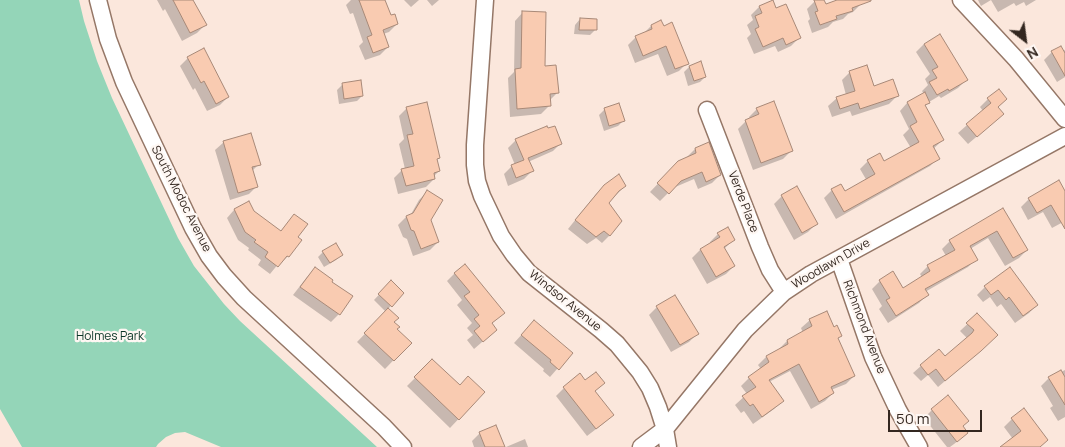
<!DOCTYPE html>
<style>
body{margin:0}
#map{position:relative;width:1065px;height:447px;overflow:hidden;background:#fbe7dc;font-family:Manrope,sans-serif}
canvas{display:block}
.north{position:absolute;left:1000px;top:15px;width:50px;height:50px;-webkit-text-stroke:4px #fef7f3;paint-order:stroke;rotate:150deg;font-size:14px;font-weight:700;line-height:20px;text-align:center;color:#332720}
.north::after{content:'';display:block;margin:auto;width:18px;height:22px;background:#332720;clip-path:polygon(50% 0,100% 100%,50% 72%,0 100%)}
.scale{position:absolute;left:888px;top:410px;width:94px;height:22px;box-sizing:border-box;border:2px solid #332720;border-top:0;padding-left:6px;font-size:15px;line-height:18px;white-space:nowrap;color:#332720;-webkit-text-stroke:4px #fef7f3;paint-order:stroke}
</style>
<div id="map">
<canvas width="1065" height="447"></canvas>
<div class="north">N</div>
<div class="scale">50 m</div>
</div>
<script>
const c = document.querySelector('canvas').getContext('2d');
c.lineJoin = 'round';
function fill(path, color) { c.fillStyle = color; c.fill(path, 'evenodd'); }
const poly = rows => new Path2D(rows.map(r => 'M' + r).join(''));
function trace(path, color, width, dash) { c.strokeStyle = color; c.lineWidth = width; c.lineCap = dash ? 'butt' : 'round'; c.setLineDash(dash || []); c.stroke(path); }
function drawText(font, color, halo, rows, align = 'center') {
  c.font = font + ' Manrope,sans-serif'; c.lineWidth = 4.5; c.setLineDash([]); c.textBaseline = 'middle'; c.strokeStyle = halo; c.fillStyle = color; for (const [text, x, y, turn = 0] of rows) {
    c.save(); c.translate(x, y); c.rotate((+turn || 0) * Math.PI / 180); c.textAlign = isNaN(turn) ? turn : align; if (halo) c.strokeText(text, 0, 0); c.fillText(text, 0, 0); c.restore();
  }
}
const green = poly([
 [0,0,79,0,84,21,97,61,112,98,178,238,194,266,224,304,240,321,377,447,221,447,185,432,175,433,166,437,158,444,156,447,22,447,0,409]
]);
const shadow = poly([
 [157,0,194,0,192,1,205,25,197,33,182,41,165,9,163,11],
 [351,0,384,0,390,17,397,24,389,32,383,34,388,47,380,55,365,60,359,46,363,42,353,13,350,14,346,5],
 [404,0,419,0,411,7],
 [427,0,439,0,432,6],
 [819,0,823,0,825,6,841,0,860,0,861,4,853,12,848,14,843,19,833,22,828,27,812,33,808,21,810,19,807,9,815,1],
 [978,0,1036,0,1026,6,1024,2,1016,6,1014,3,998,12,991,0,981,6],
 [772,2,776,10,799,38,791,46,778,52,775,46,754,54,747,38,751,34,747,25,753,20,751,15,759,7],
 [523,12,544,68,558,92,549,101,549,106,541,114,510,117,508,78,514,72,515,21],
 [580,19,595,30,590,35,574,34,575,25],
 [651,26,687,63,679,71,667,76,658,54,635,63,628,45,636,37,643,34],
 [924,44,966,80,958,88,941,98,939,96,929,102,925,106,943,140,933,149,938,158,930,166,836,219,824,198,832,190,845,193,867,181,860,169,868,161,884,162,911,148,903,135,909,129,900,111,907,103,924,94,922,91,928,85,925,79,930,74,916,52],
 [1060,47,1063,51,1065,50,1065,77,1057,82,1044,60,1052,52],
 [188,58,228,97,220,105,207,111,195,88,193,90,180,66],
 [689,67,705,77,700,82,688,86,684,72],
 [850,72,873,87,897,96,889,104,852,116,850,111,832,117,828,106,837,98,846,95,842,80],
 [343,84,362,96,357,101,339,104,337,90],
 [988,99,1003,114,968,144,958,133,983,111,980,107],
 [618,105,623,121,618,126,604,131,599,115,604,110],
 [407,108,439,158,436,160,439,171,433,177,434,179,426,187,398,194,394,178,402,170,405,169,399,144,404,139,399,116],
 [757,109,791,151,783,159,753,170,738,129,746,121,750,119,749,117],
 [516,140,561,143,553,151,528,162,532,171,524,179,508,186,504,174,512,166,515,165,508,148],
 [224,142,259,164,252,171,257,186,249,194,230,200,215,150],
 [708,144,720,175,712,183,698,189,694,179,673,188,660,201,650,192,670,171,687,157,695,149],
 [604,186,625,186,608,203,610,235,602,243,596,238,587,244,568,229,596,194],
 [427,192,429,220,438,242,430,250,413,256,407,239,403,237,398,225,406,217,410,216,419,200],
 [1065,193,1065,221,1052,228,1043,212,1028,220,1021,207,1029,199],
 [782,196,816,224,808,232,794,240,774,204],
 [249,203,253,212,280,232,294,215,296,237,288,256,280,264,279,263,270,274,258,265,261,260,248,250,249,248,238,240,227,218,234,210],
 [1003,210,1027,250,1019,258,1005,266,988,238,970,249,976,259,968,267,925,292,927,295,919,303,888,323,879,309,882,306,872,289,880,281,892,273,903,289,922,277,920,274,928,266,946,256,942,249,950,241],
 [718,234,733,240,724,249,734,266,726,274,707,284,692,258,700,250,711,244,710,242],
 [323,252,341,254,336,260,324,267,318,257],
 [315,269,330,282,339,314,331,322,293,295,307,277],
 [1009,269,1037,305,1029,313,1015,323,1001,304,997,307,990,297,983,302,977,295,985,287],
 [455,273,503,313,491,324,496,330,474,349,467,340,473,335,467,328,472,323,457,305,462,300,447,281],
 [391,282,403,293,388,309,396,329,410,343,385,369,357,342,386,312,374,300],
 [675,296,697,334,689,342,671,352,649,315,657,307],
 [977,315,972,358,938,387,928,375,921,381,913,373,939,350,945,358,967,338,960,331],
 [810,320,833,328,840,336,837,339,854,376,846,384,831,390,833,393,825,401,811,409,790,371,769,382,782,401,774,409,753,424,744,411,741,413,735,405,747,394,741,386,749,378,761,369,758,365,766,357,779,349,787,341,803,333,801,328],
 [534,321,571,353,550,377,543,371,544,369,514,343],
 [432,361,459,387,484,392,450,428,407,386],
 [1065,370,1065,417,1058,421,1050,408,1053,406,1041,386,1049,378],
 [564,388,594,392,604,423,587,436,556,396],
 [932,410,962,427,958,441,950,447,947,447,924,418],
 [1012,419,1047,440,1040,447,1002,447,1013,439,1004,427],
 [480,433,503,447,474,447,472,441],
 [525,439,528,447,506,447]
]);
const building = poly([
 [173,0,193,0,207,25,190,33,173,0],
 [359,0,385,0,391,15,395,14,398,24,383,30,389,47,373,53,367,37,372,35,359,0],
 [773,0,776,8,786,4,801,38,786,45,783,38,763,47,755,29,759,27,755,16,762,13,759,6,773,0],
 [814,0,824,0,826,4,837,0,871,0,871,1,852,8,853,11,836,16,837,19,820,25,815,12,818,11,814,0],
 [522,11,546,12,545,66,556,65,559,93,550,94,551,106,517,109,515,69,521,68,522,11],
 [580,18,597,19,597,30,579,30,580,18],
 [661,20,664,26,672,22,689,64,675,69,666,46,643,56,635,36,652,29,651,25,661,20],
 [940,34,968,80,949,91,948,89,937,95,929,82,937,78,932,70,938,67,924,44,940,34],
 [1061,46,1065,53,1065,76,1051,51,1061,46],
 [204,48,229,97,216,104,204,81,201,83,187,57,204,48],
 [701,61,706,77,694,81,689,66,701,61],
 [867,65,874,86,893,79,899,96,860,109,858,103,840,109,836,97,855,91,849,71,867,65],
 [361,80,363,96,344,99,342,83,361,80],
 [999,89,1007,99,998,107,1004,114,977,137,966,124,991,103,987,98,999,89],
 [925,92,930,103,925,105,944,140,933,146,940,159,844,212,831,189,841,184,845,191,875,174,867,160,880,153,884,161,919,142,910,126,917,122,907,102,925,92],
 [774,101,793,151,761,163,745,120,759,114,756,108,774,101],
 [427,102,440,158,437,159,440,171,434,173,435,179,406,186,401,169,414,166,407,135,413,134,406,107,427,102],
 [619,103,625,121,609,126,604,108,619,103],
 [547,126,548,128,555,126,562,144,528,158,534,171,516,178,511,165,524,160,515,139,547,126],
 [251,133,261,165,252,167,258,187,238,193,223,141,251,133],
 [709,142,721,175,706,182,702,172,681,181,669,194,657,183,678,161,696,153,695,148,709,142],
 [619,174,626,186,619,191,609,203,622,221,610,236,604,231,596,237,575,220,604,185,619,174],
 [1059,180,1065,191,1065,229,1051,205,1037,213,1028,198,1059,180],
 [797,186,818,224,802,233,781,195,797,186],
 [427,190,443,200,431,220,439,242,421,249,414,231,411,230,406,216,413,213,427,190],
 [249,201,254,211,281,231,294,214,308,224,298,237,302,240,289,257,287,256,278,267,265,257,268,252,254,242,256,240,245,232,234,209,249,201],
 [1003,208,1028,250,1013,258,997,231,970,246,978,260,925,289,929,295,896,316,886,300,890,298,879,280,893,271,903,288,930,271,927,265,955,250,949,240,1003,208],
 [728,227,735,240,724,247,735,266,716,277,700,249,720,237,717,233,728,227],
 [336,243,343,255,330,263,322,251,336,243],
 [465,264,505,313,492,323,497,330,483,342,474,331,480,326,474,319,479,315,464,296,470,292,454,273,465,264],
 [315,267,333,280,332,282,353,296,340,315,300,287,315,267],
 [1010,267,1038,305,1023,316,1009,297,1006,300,998,290,991,295,984,286,1010,267],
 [391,280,404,293,392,307,378,294,391,280],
 [675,295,699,334,680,345,656,306,675,295],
 [388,308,399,318,394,322,400,327,397,329,412,343,394,361,364,333,388,308],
 [827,311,834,327,837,325,842,336,838,338,855,376,831,387,834,393,819,402,799,364,769,380,784,401,762,417,753,404,750,406,742,396,756,387,748,377,769,362,766,356,788,344,787,340,812,326,809,319,827,311],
 [977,313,998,335,981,351,945,381,936,369,928,375,920,365,939,349,945,356,972,333,974,330,966,323,977,313],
 [534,320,573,353,559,370,550,362,551,360,521,335,534,320],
 [432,359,460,385,468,376,485,392,459,420,414,377,432,359],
 [1061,370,1065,377,1065,405,1048,377,1061,370],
 [596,372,605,383,595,391,614,415,596,429,563,387,580,373,585,380,596,372],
 [948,395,969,421,963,426,968,433,957,442,931,409,948,395],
 [1024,408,1048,440,1040,447,1000,447,1021,431,1011,418,1024,408],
 [496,425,505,447,485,447,479,432,496,425]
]);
const minor = poly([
 [98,0,108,39,124,82,193,228,209,256,224,276,244,298,384,427,403,447],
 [485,0,475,145,475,165,477,181,482,196,501,236,514,255,529,273,601,330,617,344,640,372,650,388,658,407,665,429,668,447],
 [961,0,1016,59,1065,119],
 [707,110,760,247,770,270,784,292],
 [839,259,873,357,898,410,919,447],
 [641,447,665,429,745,330,784,292,811,274,1065,136]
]);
const streetNames = [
 ["South Modoc Avenue",181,199,63],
 ["Verde Place",743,202,69],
 ["Woodlawn Drive",831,264,-30],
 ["Windsor Avenue",565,301,39],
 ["Richmond Avenue",864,327,69]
];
const parkNames = [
 ["Holmes Park",110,337]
];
fill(green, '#94d5b8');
fill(shadow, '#0003');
fill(building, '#f9cbb1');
trace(building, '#a88978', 1);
trace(minor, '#957767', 19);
trace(minor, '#fff', 16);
drawText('12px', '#332720', '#fef7f3', streetNames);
drawText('12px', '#0b3627', '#fef7f3', parkNames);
</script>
